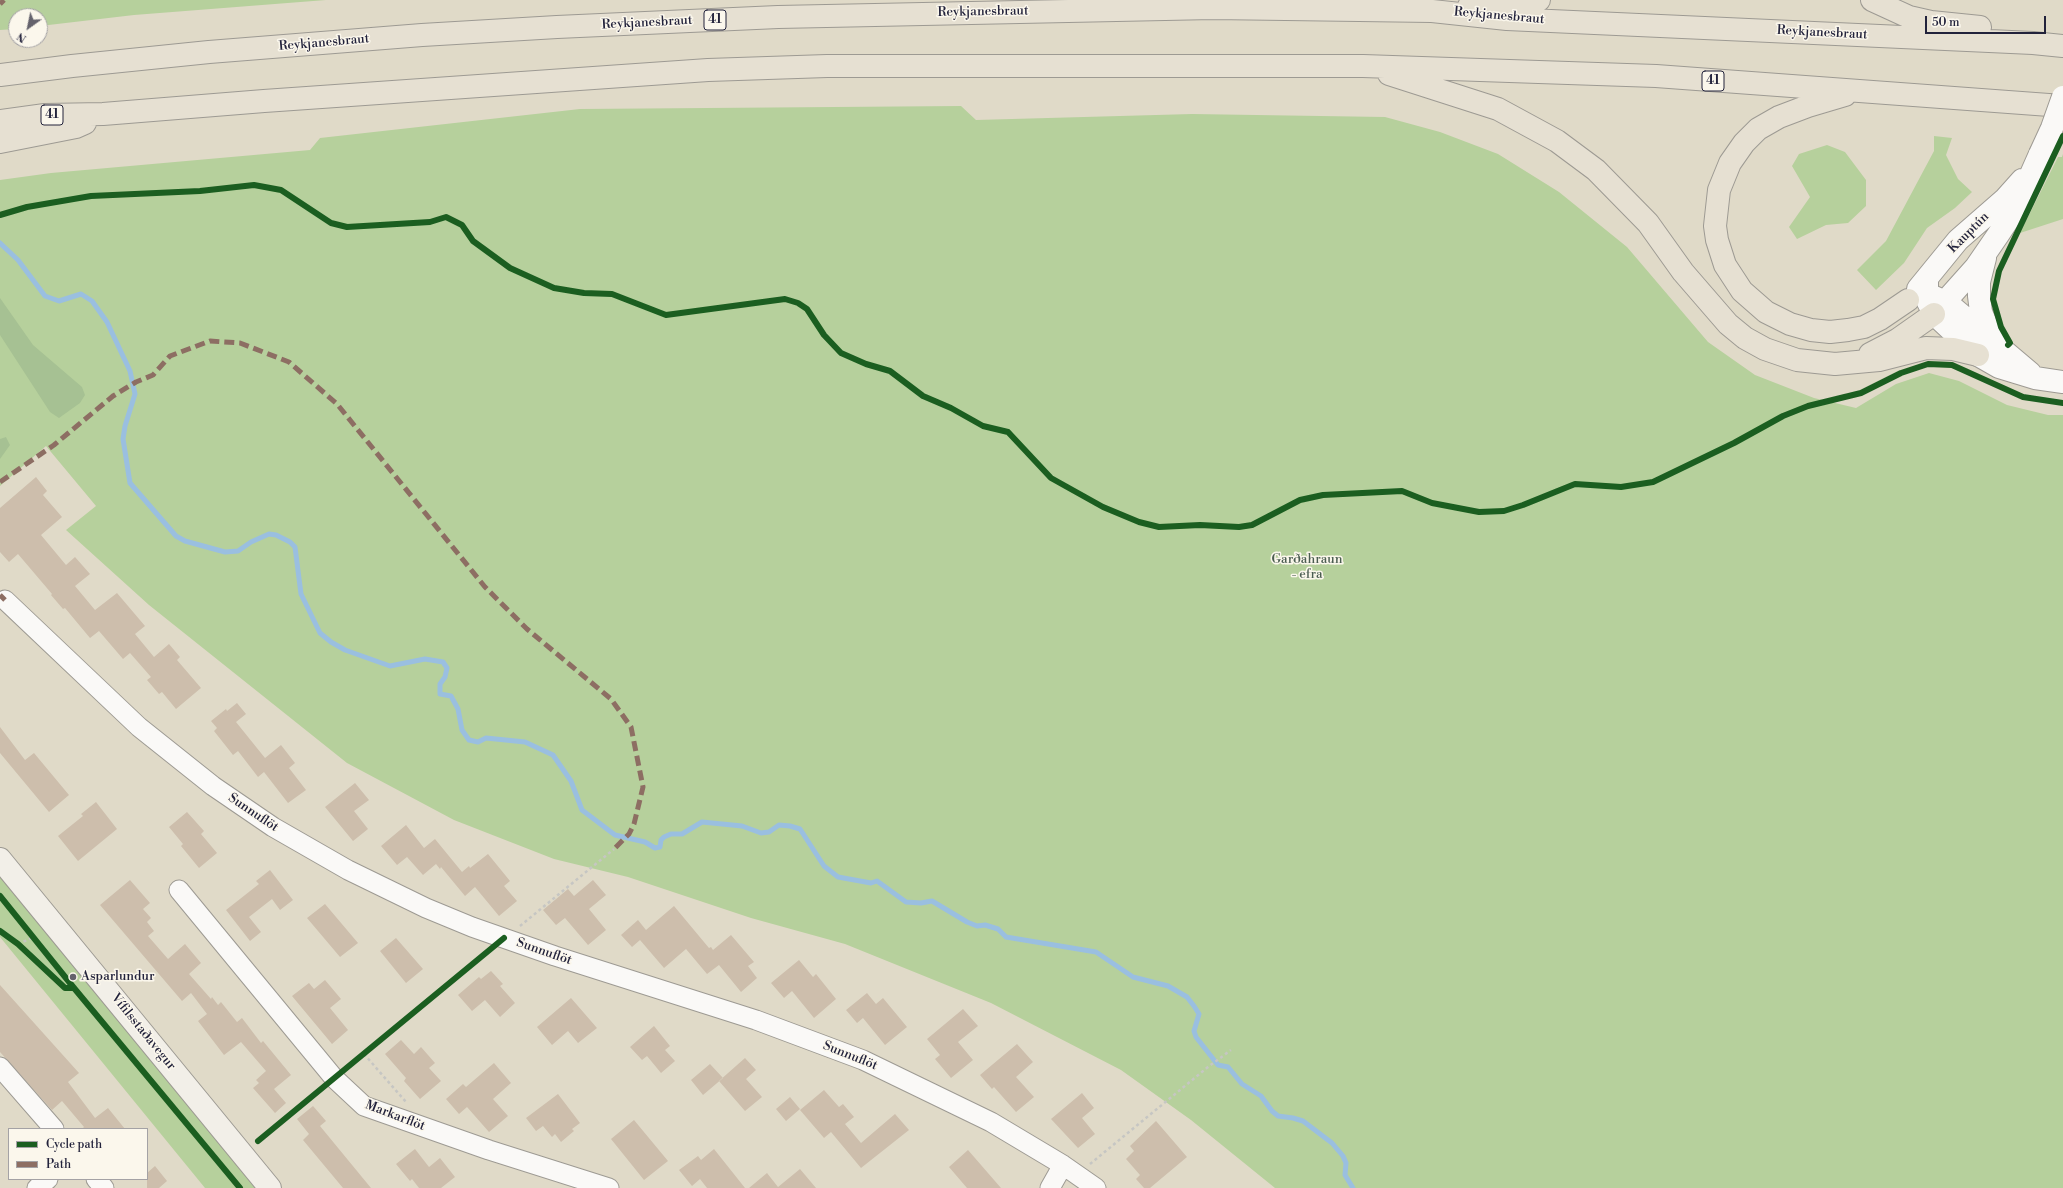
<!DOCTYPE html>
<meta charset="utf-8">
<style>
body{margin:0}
#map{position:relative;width:2063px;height:1188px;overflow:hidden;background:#e0dac8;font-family:"Libre Bodoni",serif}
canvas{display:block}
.legend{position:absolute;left:8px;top:1128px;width:140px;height:52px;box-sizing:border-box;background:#fbf7ec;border:1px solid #a4a2a5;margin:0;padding:5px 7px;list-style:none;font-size:12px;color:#22223b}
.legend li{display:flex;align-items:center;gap:8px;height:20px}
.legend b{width:20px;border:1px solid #a4a2a5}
.north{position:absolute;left:8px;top:8px;width:40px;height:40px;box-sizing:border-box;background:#fbf7ec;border:1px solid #a4a2a5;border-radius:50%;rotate:213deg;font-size:11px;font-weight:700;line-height:16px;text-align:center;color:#22223b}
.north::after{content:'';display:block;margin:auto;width:14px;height:18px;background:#64626c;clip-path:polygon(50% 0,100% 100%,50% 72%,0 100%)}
.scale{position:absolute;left:1925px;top:16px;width:121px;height:18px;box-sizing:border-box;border:2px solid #22223b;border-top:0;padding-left:5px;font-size:12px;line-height:14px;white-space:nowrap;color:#22223b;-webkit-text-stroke:3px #fbf7ec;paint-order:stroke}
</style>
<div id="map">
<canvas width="2063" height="1188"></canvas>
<ul class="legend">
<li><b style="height:5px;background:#1b5e20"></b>Cycle path</li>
<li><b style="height:5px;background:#8d6e63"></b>Path</li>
</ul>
<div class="north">N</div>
<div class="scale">50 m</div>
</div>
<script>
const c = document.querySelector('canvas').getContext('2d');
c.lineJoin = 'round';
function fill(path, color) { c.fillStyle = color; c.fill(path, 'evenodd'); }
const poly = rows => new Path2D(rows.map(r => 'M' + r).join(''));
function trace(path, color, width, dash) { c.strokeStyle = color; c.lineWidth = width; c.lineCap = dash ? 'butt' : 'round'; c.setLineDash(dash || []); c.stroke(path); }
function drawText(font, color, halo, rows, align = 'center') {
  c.font = font + ' "Libre Bodoni",serif'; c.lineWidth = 3; c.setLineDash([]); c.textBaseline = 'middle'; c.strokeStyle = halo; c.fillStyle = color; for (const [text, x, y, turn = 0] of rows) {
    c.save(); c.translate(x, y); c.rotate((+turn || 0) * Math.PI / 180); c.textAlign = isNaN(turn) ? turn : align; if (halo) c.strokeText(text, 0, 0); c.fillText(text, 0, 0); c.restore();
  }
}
const green = poly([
 [0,0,326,0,134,15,40,26,40,16,16,16,16,29,0,30],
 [961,106,976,120,1192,114,1385,117,1440,132,1498,154,1559,192,1627,247,1708,342,1755,375,1814,398,1856,408,1896,384,1929,373,1959,381,2007,405,2048,415,2063,415,2063,1188,1275,1188,1191,1120,1121,1070,991,1003,845,944,751,918,628,877,554,859,454,820,347,763,149,605,66,530,96,506,46,446,0,486,0,180,51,173,310,150,320,138,580,109],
 [1934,136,1952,138,1946,155,1958,179,1972,192,1955,208,1927,228,1904,263,1876,290,1857,270,1886,241,1934,151],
 [1827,145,1845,152,1866,180,1866,206,1848,223,1826,225,1797,239,1789,227,1810,197,1792,166,1799,154],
 [2063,154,2063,219,2020,233,2058,157,2062,157],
 [0,875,258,1188,205,1188,0,937]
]);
const forest = poly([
 [0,298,33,345,82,387,85,395,80,403,59,418,50,412,0,335],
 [6,437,10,445,0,459,0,439]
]);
const stream = poly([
 [0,243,18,260,45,296,59,301,81,294,92,301,107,322,130,371,135,394,125,426,123,439,130,483,176,536,185,541,225,552,238,551,251,542,269,534,276,535,290,542,295,547,301,594,320,633,331,642,345,650,390,666,425,659,443,662,447,668,445,677,440,684,440,694,451,696,458,709,462,730,469,740,478,742,486,738,525,742,553,755,571,781,582,810,615,835,645,842,655,848,660,847,661,840,664,837,671,834,682,834,702,822,742,826,761,833,769,832,779,825,790,826,800,829,824,866,838,877,871,883,877,881,906,902,921,903,932,901,967,922,977,926,985,925,998,929,1006,937,1096,952,1133,977,1168,986,1187,997,1194,1006,1199,1014,1194,1031,1196,1037,1218,1065,1228,1067,1242,1084,1261,1096,1272,1111,1278,1116,1293,1118,1303,1121,1332,1143,1343,1156,1346,1163,1345,1175,1353,1188]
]);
const building = poly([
 [36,477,47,491,43,495,62,517,41,535,66,565,75,557,90,574,75,586,95,610,117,593,145,626,135,634,154,657,169,644,180,657,177,660,201,688,176,709,162,692,159,694,147,680,151,677,130,653,123,659,99,631,90,638,65,608,63,609,51,595,52,594,18,554,9,562,0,552,0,508],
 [237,703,246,714,236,722,265,758,281,745,295,763,289,768,306,790,288,803,264,772,258,777,238,751,233,755,214,731,217,728,211,721,226,709,227,711],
 [0,727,25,760,34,753,69,795,49,812,0,753],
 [355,783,369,800,354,811,368,829,353,841,325,807],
 [96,802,117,829,78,861,58,836,83,816,81,814],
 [187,812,204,831,201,834,217,853,199,868,181,846,183,844,169,827],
 [406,825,424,848,435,839,462,872,469,866,470,868,488,854,510,881,504,886,517,901,499,916,475,887,465,896,441,867,440,869,436,864,423,875,407,857,397,865,381,846],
 [270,870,293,900,280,910,272,899,249,917,261,932,250,941,226,910,259,884,256,881],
 [130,880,150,903,143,909,151,918,147,922,154,931,148,936,168,959,185,944,201,963,189,974,211,999,212,997,218,1005,221,1002,237,1022,242,1018,261,1043,263,1041,291,1075,274,1089,286,1103,275,1113,253,1088,259,1083,256,1080,266,1071,241,1042,224,1055,198,1021,207,1014,191,993,182,1001,100,905],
 [593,880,606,895,589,909,606,930,588,945,565,918,556,925,543,910,568,889,574,896],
 [325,904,358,943,340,957,307,918],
 [674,906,709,948,711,947,713,950,731,935,754,962,748,966,757,978,741,992,719,965,707,974,686,949,664,968,640,940,632,947,621,935,638,920,646,930],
 [396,938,423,969,406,983,380,951],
 [799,960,813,977,816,974,836,999,814,1018,792,991,784,998,771,983],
 [491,971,503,984,500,986,515,1003,500,1017,485,1000,472,1011,458,995,479,977,481,979],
 [325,980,341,999,330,1008,348,1030,332,1044,292,996,309,983,314,989],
 [0,985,79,1073,68,1082,95,1118,108,1108,125,1129,82,1129,84,1127,62,1101,52,1110,0,1052],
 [867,993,876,1004,883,998,907,1027,885,1045,863,1018,857,1023,846,1010],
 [571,998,597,1028,578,1043,568,1031,552,1045,537,1027],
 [963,1009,978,1026,958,1042,973,1060,951,1078,935,1059,940,1055,927,1039],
 [654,1026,670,1046,665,1050,675,1061,661,1073,647,1056,642,1060,630,1047],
 [401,1040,414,1054,421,1047,435,1063,429,1068,441,1081,420,1099,404,1081,406,1078,385,1054],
 [1017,1044,1033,1062,1016,1077,1034,1097,1016,1112,994,1087,992,1089,980,1075],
 [745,1058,756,1070,746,1079,762,1097,745,1111,719,1081],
 [494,1063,511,1083,493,1099,508,1116,489,1132,467,1107,459,1114,446,1099,463,1084,466,1087],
 [710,1064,723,1078,703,1095,691,1080],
 [824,1090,839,1107,843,1104,854,1117,845,1124,861,1143,895,1114,909,1130,861,1168,831,1132,824,1138,800,1110],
 [1082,1093,1094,1108,1082,1118,1095,1134,1078,1148,1051,1119],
 [558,1094,580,1123,572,1129,574,1131,561,1142,555,1134,552,1137,543,1126,536,1131,526,1118],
 [790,1097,800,1109,786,1121,776,1109],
 [313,1106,326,1121,320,1126,371,1188,343,1188,303,1140,309,1134,297,1119],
 [634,1120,668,1161,644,1180,611,1139],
 [1156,1121,1187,1157,1150,1188,1144,1188,1136,1179,1140,1175,1126,1159,1134,1151,1130,1146],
 [415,1149,429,1167,440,1158,455,1177,441,1188,419,1188,412,1179,410,1181,396,1164],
 [714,1149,745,1188,707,1188,700,1179,692,1186,679,1170,698,1156,701,1160],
 [968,1150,1001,1188,967,1188,949,1167],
 [155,1166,167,1181,159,1188,147,1188,147,1173],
 [800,1169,816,1188,749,1188,767,1173,778,1187]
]);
const path = poly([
 [520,926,614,849],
 [0,931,18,944,65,988,74,988],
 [18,944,34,937],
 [364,1054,406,1102],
 [1090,1164,1208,1067,1231,1050]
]);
const minor = poly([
 [5,600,139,727,213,786,273,827,348,870,426,908,472,927,555,956,756,1020,863,1060,991,1122,1063,1165,1096,1188],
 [179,890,334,1078,364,1106,489,1150,609,1188],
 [0,1067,54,1129],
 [96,1179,104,1188],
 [37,1188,48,1179],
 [1050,1188,1063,1165]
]);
const tertiary = poly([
 [1985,258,1979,282,1979,296,1981,312,1993,340],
 [1927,279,1927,300,1934,314,1978,355,1999,367,2035,378,2063,382],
 [1918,289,1958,240,2005,199,2022,180],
 [1932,296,1946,302,2030,373],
 [1934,314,1976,267,1998,235,2016,208,2040,154]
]);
const secondary = poly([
 [0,859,270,1188]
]);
const trunk = poly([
 [1872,0,1909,17,1931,22,1980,27],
 [1469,6,1539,0],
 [1389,74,1498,109,1557,141,1596,170,1648,223,1683,272,1728,324,1745,338,1765,349,1797,360,1835,364,1879,360,1926,348,1953,349,1978,355],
 [0,75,72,66,209,52,422,35,557,27,778,17,1213,8,1432,11,1507,19,2033,43,2063,46],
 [1845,95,1808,106,1779,117,1758,129,1744,143,1730,163,1719,190,1715,226,1717,240,1725,265,1742,291,1766,312,1790,324,1811,330,1830,332,1848,330,1864,327,1880,319,1908,300],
 [0,121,45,115,103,114,264,101,708,70,827,66,1363,66,1656,76,2063,106],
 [0,142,76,127,85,123],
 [1870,354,1897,340,1934,314]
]);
const tertiaryBridge = poly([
 [2040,154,2052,128,2063,97]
]);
const quiet = poly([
 [0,4,4,0],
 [0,482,54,445,113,396,136,382,153,375,170,356,210,341,240,343,289,362,337,404,485,587,527,629,611,699,631,727,643,787,634,824,629,834,614,849],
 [0,595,5,600]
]);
const cycleway = poly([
 [0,215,27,207,91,196,200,191,254,185,281,190,331,223,347,227,430,222,446,217,462,225,473,241,510,268,554,288,584,293,612,294,666,315,785,299,798,303,807,309,824,335,841,353,866,364,890,371,923,396,951,408,983,426,1008,432,1051,478,1103,507,1139,522,1159,527,1200,525,1239,527,1252,525,1300,500,1323,495,1402,491,1432,503,1479,512,1504,511,1523,505,1575,484,1621,487,1653,482,1734,443,1783,416,1808,406,1861,393,1901,373,1928,364,1952,365,2023,397,2063,403],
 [2008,345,2010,343,2001,327,1993,299,1999,271,2063,136],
 [0,896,74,988,240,1188],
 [0,931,18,944,65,988,74,988],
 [258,1141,504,938]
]);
const markers = [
 [73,977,4,"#64626c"]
];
const shields = [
 [715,20,22],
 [1713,81,22],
 [52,115,22]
];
const shieldNames = [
 ["41",715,20],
 ["41",1713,81],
 ["41",52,115]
];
const streetNames = [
 ["Reykjanesbraut",983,12,-1],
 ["Reykjanesbraut",1499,16,5],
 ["Reykjanesbraut",647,23,-3],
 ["Reykjanesbraut",1822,33,3],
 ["Reykjanesbraut",324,43,-5],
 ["Kauptún",1969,233,-45],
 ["Sunnuflöt",253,813,34],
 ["Sunnuflöt",544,952,19],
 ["Vífilsstaðavegur",143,1032,51],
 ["Sunnuflöt",850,1056,22],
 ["Markarflöt",395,1116,21]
];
const parkNames = [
 ["Garðahraun",1307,560],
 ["- efra",1307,575]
];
const poiNames = [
 ["Asparlundur",81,977]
];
fill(green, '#b6d09c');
fill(forest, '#a6c193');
trace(stream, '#9abfe0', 5);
fill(building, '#cdbeac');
trace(minor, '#9d9a93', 21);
trace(tertiary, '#9d9a93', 24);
trace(secondary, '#9d9a93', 24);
trace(trunk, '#9d9a93', 24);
trace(path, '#c6c6c3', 2.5, [3, 3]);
trace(minor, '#faf9f7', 19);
trace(tertiary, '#faf9f7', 22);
trace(secondary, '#f2efe8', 22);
trace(trunk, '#e6e0d2', 22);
trace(tertiaryBridge, '#9d9a93', 24, []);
trace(tertiaryBridge, '#faf9f7', 22);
trace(quiet, '#8d6e63', 5, [10, 5]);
trace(cycleway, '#1b5e20', 6);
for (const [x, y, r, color] of markers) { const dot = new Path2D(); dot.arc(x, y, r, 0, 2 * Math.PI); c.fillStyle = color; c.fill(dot); trace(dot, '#fbf7ec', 1.5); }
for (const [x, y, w] of shields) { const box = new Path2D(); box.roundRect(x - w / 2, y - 10, w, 20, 3); c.fillStyle = '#fbf7ec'; c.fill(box); trace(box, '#22223b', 1); }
drawText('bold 12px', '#22223b', null, shieldNames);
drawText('13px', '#22223b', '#fbf7ec', streetNames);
drawText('13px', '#4a5c50', '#fbf7ec', parkNames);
drawText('13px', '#22223b', '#fbf7ec', poiNames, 'left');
</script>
